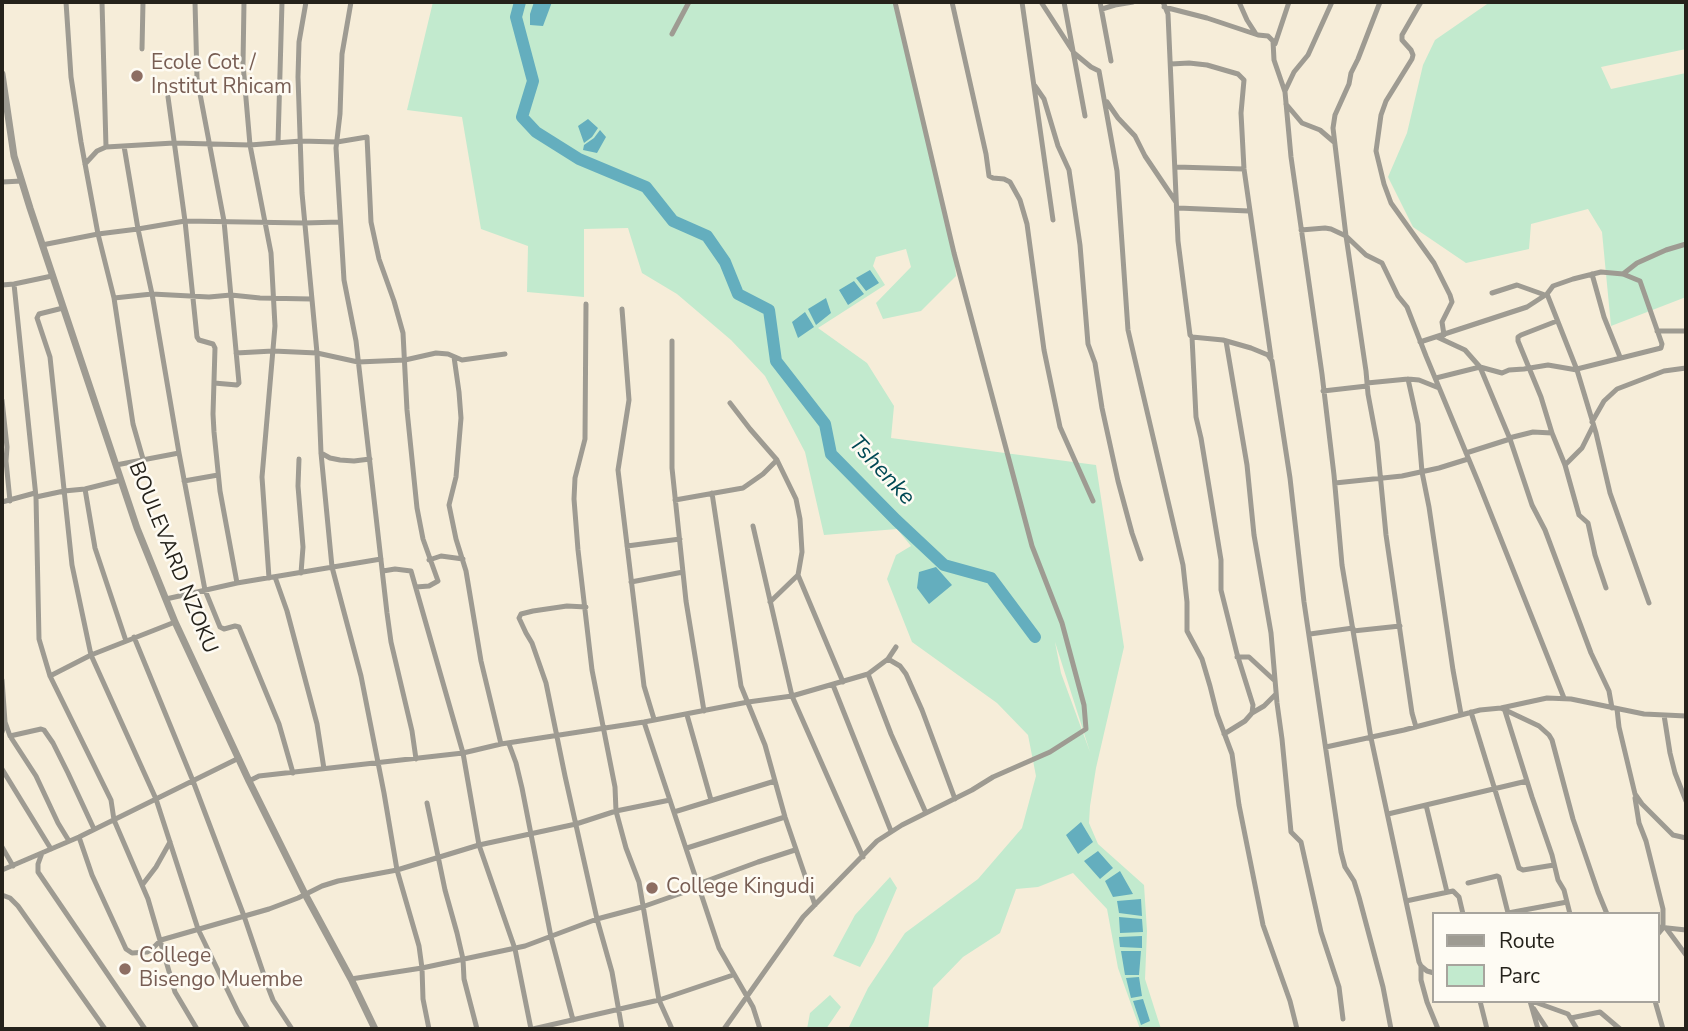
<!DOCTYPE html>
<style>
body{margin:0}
#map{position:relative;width:1688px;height:1031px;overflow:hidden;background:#f6edd9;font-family:"Nunito Sans",sans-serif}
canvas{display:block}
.frame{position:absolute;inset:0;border:4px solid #25221b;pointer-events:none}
.legend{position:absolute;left:1432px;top:912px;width:228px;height:91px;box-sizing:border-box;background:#fefbf3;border:2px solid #a7a49d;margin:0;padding:9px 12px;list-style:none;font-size:21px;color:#25221b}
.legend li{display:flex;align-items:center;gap:14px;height:35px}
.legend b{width:35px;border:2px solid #a7a49d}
</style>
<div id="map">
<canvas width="1688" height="1031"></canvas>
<div class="frame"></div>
<ul class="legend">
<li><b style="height:9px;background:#9e9b92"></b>Route</li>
<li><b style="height:19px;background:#c2eace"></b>Parc</li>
</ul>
</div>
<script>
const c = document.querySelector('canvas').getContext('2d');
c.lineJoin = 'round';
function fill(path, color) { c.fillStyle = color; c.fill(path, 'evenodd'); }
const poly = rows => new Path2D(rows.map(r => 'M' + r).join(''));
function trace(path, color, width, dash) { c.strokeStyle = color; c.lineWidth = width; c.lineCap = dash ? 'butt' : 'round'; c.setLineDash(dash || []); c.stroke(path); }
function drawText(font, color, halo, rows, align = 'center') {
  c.font = font + ' "Nunito Sans",sans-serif'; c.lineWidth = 5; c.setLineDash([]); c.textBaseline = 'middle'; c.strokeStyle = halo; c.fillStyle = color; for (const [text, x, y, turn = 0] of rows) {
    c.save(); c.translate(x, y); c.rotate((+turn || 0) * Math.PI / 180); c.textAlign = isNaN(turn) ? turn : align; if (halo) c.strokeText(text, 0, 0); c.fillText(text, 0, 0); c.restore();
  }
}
const green = poly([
 [433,2,895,2,954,253,956,276,921,311,883,319,876,303,911,267,906,249,876,257,873,266,885,285,818,328,867,363,894,406,891,438,1096,465,1124,647,1096,768,1090,806,1089,823,1098,844,1144,885,1147,931,1145,979,1161,1029,1140,1029,1118,968,1107,909,1073,873,1038,887,1016,889,1000,933,963,957,933,988,928,1029,848,1029,868,988,905,933,978,879,1022,828,1036,776,1028,735,997,703,912,642,887,579,896,555,911,546,897,529,824,535,805,452,765,376,731,340,677,294,642,273,628,228,584,229,584,297,527,292,528,246,481,229,462,117,407,110],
 [1055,642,1090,752,1061,673],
 [1490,2,1686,2,1686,49,1601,67,1611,89,1686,73,1686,297,1611,326,1602,232,1588,209,1531,224,1529,249,1466,263,1413,227,1388,177,1407,133,1423,65,1435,40],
 [890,877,897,888,874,942,860,967,833,956,855,915],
 [830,995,841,1007,826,1029,807,1029,810,1013]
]);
const water = poly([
 [534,2,552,2,543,26,530,25,530,14],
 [588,119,598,128,592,137,584,143,578,126],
 [600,130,606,137,597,153,583,150,584,145,594,138],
 [870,270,879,283,866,291,856,278],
 [854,281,864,294,848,305,839,290],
 [826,298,831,313,816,325,808,309],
 [805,312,814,327,798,338,792,322],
 [936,567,952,585,929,604,917,588,919,572],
 [1081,822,1093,842,1078,854,1066,835],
 [1098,851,1113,868,1100,879,1084,861],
 [1120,871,1133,894,1113,897,1105,881],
 [1141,899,1142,916,1119,913,1117,901],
 [1119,917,1142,919,1143,932,1120,933],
 [1142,936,1142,948,1120,947,1119,937],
 [1121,951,1141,951,1139,975,1125,975],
 [1139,977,1142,996,1131,998,1126,978],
 [1143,999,1150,1021,1141,1025,1133,1001]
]);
const river = poly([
 [520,2,516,17,533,81,522,117,536,132,579,159,646,187,673,221,707,236,725,262,738,294,769,310,776,361,825,424,831,454,896,520,944,565,991,578,1035,637]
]);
const minor = poly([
 [66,2,71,77,81,142,98,234,114,298,133,424,143,459],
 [102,2,106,147],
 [195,2,197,78,224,221,239,383,237,385,214,383],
 [244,2,243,64,250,145,271,253,275,326,262,477,269,578],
 [306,2,299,42,298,77,302,193,317,353,321,453,332,567,361,676,384,793,397,870,419,946,422,968,423,999,429,1029],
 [351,2,342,54,340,114,336,148,344,280,356,341,387,613,391,642,412,731,416,759],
 [952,2,986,154,989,176,993,178,1004,179,1010,182,1020,200,1027,224,1044,350,1060,427,1093,501],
 [1022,2,1053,220],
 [1041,2,1074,53,1091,67,1099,71,1117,171,1128,330,1183,565,1187,602,1187,631,1202,659,1210,686,1217,714,1232,754,1239,805,1263,925,1290,1001,1297,1029],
 [1064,2,1085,116],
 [1100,2,1111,61],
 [1163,2,1168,14,1178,241,1190,335,1192,337,1223,340,1251,348,1268,355,1272,361,1290,478,1304,602,1341,852,1345,867,1354,881,1359,897,1383,987,1391,1029],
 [1239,2,1247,20,1256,34],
 [1380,2,1358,59,1351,73,1349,84,1335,115,1333,128,1346,236,1366,371,1368,394,1377,442,1386,535,1412,713,1416,727],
 [1421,2,1402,35,1402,40,1411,50,1413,55,1412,59,1386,101,1381,115,1376,151,1384,184,1391,203,1434,263,1450,295,1452,302,1442,322,1444,335],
 [1164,7,1207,18,1258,35,1268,36,1273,41,1274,60,1285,92,1291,157,1322,374,1334,475,1342,565,1371,738,1419,962,1421,966,1427,971,1434,973],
 [1102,9,1115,5,1133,2],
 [672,34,689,2],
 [1275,44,1289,2],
 [142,49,143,2],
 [1171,64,1189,63,1207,65,1238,74,1244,80,1241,113,1244,169,1271,357],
 [1035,86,1044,99,1058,146,1069,170,1080,245,1088,344,1095,363,1102,408,1118,481,1132,533,1141,559],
 [1285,91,1294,72,1308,55,1332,2],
 [168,97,185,221,197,337,199,340,213,344,215,348,213,414,214,432,220,491,237,583],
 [1107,102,1118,118,1135,136,1145,156,1176,202],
 [1286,104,1302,123,1320,130,1334,142],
 [278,143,282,2],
 [124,146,138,229,152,294,179,453,205,590,220,627,224,629,235,626,239,627,279,724,293,773],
 [85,164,97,151,106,147,174,143,250,145,301,141,337,142,367,137,371,222,379,259,394,301,403,333,407,410,417,508,423,539,438,581,429,586,416,587],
 [1176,167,1244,169],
 [2,182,22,181],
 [1178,208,1249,211],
 [1301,230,1325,228,1331,229,1346,236,1366,255,1382,263,1398,296,1407,307,1426,356,1479,484,1564,698],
 [42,245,98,234,138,229,185,221,304,223,340,222],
 [1592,274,1604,317,1620,357],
 [1623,274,1637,263,1666,250,1686,244],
 [14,284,36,497,39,639,50,676,111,800,114,820,148,899,175,992,197,1029],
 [2,285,14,284,52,276],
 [1492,293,1517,285,1545,295],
 [1547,294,1577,370,1596,433,1610,493,1649,603],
 [114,298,152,294,209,297,231,295,260,298,311,299],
 [586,304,585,439,575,478,574,499,578,550,592,670,615,787,616,811,626,848,639,882,659,1000,672,1029],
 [63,308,39,314,37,318,50,357,72,565,91,655,156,799,198,929,238,1012,248,1029],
 [622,309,629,400,618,470,644,686,654,719],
 [1557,321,1521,335,1518,337,1518,341,1541,397,1552,433,1565,465,1579,515,1588,523,1595,555,1606,588],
 [1657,331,1686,331],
 [1192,337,1196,417,1201,438,1221,560,1221,590,1237,654,1253,705,1252,713],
 [1437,337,1465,350,1480,367,1510,439,1532,505,1545,530,1591,653,1609,691,1612,708],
 [672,341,672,468,686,601,704,711],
 [1226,341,1247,465,1254,535,1271,633,1277,703,1282,739,1291,832,1301,842,1321,932,1339,987,1343,1019],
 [1420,342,1527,307,1547,294,1553,286,1573,279,1601,272,1623,274,1640,281,1662,344,1661,348,1577,369],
 [236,353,273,351,317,353,358,362,405,360,436,353,448,354,462,360,505,354],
 [454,357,459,392,461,418,456,477,449,505,456,539,466,571,481,661,501,744],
 [1436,378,1480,367,1502,373,1509,370,1524,369,1548,365,1577,370],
 [1408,379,1418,424,1422,472,1429,507,1453,670,1461,714],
 [1367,383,1408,379,1419,380,1439,388],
 [1323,391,1367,386],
 [2,400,7,447,6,461,10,501],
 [730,403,750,429,777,460,796,499,800,519,802,552,798,575,843,682],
 [1592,422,1604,401,1617,389,1664,371,1686,368],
 [1509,438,1533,432,1552,433],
 [321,453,330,458,340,460,354,461,370,459],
 [1466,453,1510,439],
 [299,459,298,486,303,547,301,573],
 [116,465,179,453],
 [1565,465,1582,448,1593,426],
 [184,481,218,475],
 [1335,483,1402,476,1439,468,1468,459],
 [85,489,95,548,126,641],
 [712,493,741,686,765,745,785,817,815,905],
 [36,497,64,491,85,489,121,480],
 [675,500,743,488,763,474,777,460],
 [2,502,35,493],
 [753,526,792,696,863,857],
 [627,546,680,539],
 [429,560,441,556,463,559],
 [383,571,395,569,411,571,463,753,479,845,515,949,531,1029],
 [275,577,287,611,317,724,324,769],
 [631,582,683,572],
 [166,599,237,583,381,559],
 [770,602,798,575],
 [586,607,567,606,533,611,521,614,519,618,526,633,532,643,546,683,565,776,597,919,612,972,622,1029],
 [1353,631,1400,626],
 [1310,634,1353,628],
 [134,637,193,781,244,916,268,987,273,1000,292,1029],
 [1237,657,1249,657,1274,680],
 [888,659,900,666,906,674,922,710,955,799],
 [868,674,891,734,926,813],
 [50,676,91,655,175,622],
 [2,680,5,722,2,732],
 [833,685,891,831],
 [1501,708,1539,726,1549,735,1552,740,1573,819,1598,892,1607,914],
 [1617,709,1619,727,1635,794,1642,804,1673,835,1686,838],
 [1505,711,1532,797,1552,855,1558,880,1564,890,1570,914],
 [1471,712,1519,868,1523,870,1554,865],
 [687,715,711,800],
 [1664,715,1670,753,1675,773,1686,801],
 [5,722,10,736,36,776,58,823,69,841],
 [644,722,719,948,753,1007,760,1029],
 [1224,734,1245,721,1252,713,1264,706,1276,694],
 [10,736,41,729,44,730,53,743,68,773,94,829],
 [509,744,516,763,522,788,551,937,573,1020],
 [1326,747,1404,730,1480,710,1501,708,1547,698,1571,699,1644,714,1686,716],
 [2,769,51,849],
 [249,781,259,776,463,753,501,744,644,722,748,702,792,696,868,674,888,659,896,647],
 [1635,798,1639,823,1646,841,1663,909,1663,928,1658,934],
 [427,803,445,890,457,933,463,959,464,979,477,1029],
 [1426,805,1447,892],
 [674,812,775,781],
 [1388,814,1527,781],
 [79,837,92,875,126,949,132,953,147,952,153,949],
 [2,847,13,866],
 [687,848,785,817],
 [42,853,38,864,38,872,145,1029],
 [2,870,79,837,239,758],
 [1468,883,1497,876,1499,877,1508,913],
 [143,884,156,867,170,842],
 [698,884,758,862,795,850],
 [2,895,10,898,18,906,105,1029],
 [1406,901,1453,891,1459,897,1463,914],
 [1508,913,1567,902],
 [1658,927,1686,930],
 [1666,928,1686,955],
 [152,949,161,940,269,909,298,898,322,886,338,881,397,870,479,845,576,824,616,811,670,800],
 [1421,966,1421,980,1427,1002,1438,1029],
 [351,979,422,968,525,946,597,919,642,907,699,887],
 [1480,1001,1487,1029],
 [1530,1001,1538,1029],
 [1532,1001,1568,1014,1577,1029],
 [1655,1001,1663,1029],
 [1534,1009,1547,1029],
 [1571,1018,1600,1012,1620,1029],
 [533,1029,659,1000,733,975],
 [724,1029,803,917,877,841,902,825,972,790,993,777,1050,752,1086,729,1084,705,1062,623,1032,546,954,253,895,2]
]);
const tertiary = poly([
 [2,74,14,156,30,208,137,528,175,622,249,781,305,894,351,979,375,1029]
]);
const markers = [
 [137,76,7,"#8d6e63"],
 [652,888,7,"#8d6e63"],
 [125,969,7,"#8d6e63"]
];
const educationNames = [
 ["Ecole Cot. /",151,64],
 ["Institut Rhicam",151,88],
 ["College Kingudi",666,888],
 ["College",139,957],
 ["Bisengo Muembe",139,981]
];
const streetNames = [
 ["BOULEVARD NZOKU",172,558,68]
];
const waterNames = [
 ["Tshenke",881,471,47]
];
fill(green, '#c2eace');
fill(water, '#64aebe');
trace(river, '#64aebe', 12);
trace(minor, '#9e9b92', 5);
trace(tertiary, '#9e9b92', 7);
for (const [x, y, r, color] of markers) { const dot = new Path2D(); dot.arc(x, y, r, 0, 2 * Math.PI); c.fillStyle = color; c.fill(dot); trace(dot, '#fefbf3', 2.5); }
drawText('21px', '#785e54', '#fefbf3', educationNames, 'left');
drawText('21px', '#25221b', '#fefbf3', streetNames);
drawText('italic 23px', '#014955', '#fefbf3', waterNames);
</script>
